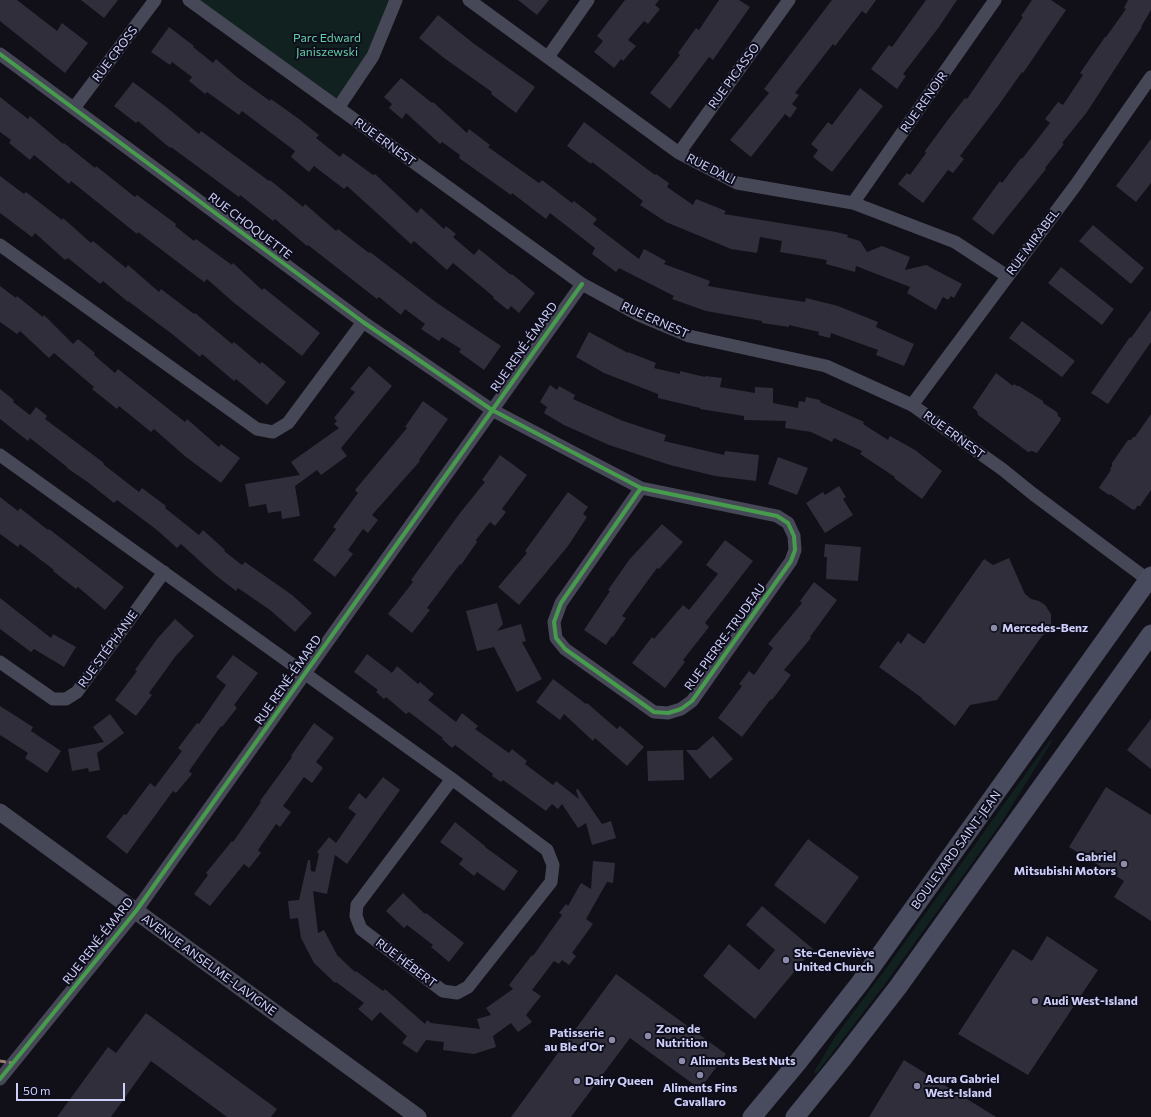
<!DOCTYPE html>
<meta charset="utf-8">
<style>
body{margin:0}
#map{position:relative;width:1151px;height:1117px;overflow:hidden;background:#111018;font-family:Commissioner,sans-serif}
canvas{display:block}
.scale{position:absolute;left:16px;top:1083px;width:109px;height:18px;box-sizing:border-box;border:2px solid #cecff9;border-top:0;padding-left:5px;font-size:12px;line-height:14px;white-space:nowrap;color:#cecff9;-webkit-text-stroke:3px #0e0d1b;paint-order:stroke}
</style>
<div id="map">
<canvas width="1151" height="1117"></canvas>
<div class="scale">50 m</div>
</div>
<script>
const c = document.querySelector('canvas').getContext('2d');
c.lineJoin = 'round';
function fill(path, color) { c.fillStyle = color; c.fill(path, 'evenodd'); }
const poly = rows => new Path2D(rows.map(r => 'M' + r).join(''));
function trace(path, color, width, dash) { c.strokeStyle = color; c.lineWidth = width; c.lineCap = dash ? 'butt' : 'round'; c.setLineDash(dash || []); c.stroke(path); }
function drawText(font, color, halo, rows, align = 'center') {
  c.font = font + ' Commissioner,sans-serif'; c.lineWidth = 4; c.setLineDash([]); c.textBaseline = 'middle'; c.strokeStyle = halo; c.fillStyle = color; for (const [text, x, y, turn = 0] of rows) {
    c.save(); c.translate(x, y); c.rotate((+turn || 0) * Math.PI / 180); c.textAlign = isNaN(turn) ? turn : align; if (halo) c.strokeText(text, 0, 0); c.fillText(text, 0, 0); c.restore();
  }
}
const green = poly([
 [189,0,396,0,338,108],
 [1050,740,1052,741,1001,823,882,988,816,1074,814,1072,835,1037,882,974]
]);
const building = poly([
 [0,0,17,0,57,31,62,23,88,43,65,73,0,21],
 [81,0,118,0,104,18],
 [518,0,549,0,537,15],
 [625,0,659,0,655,5,660,9,648,24,644,21,628,40,636,46,623,61,621,59,614,68,594,52,603,41,597,36],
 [719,0,739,0,750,7,713,60,709,57,670,109,650,93,680,55,678,53,696,28,699,30],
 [832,0,876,0,866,14,862,11,835,46,833,44,795,93,799,95,792,104,797,108,790,118,785,114,751,157,730,140,769,93,764,89],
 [926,0,957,0,939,27,903,74,906,76,897,89,871,69,889,45,892,47],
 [1032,0,1051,0,1066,10,1023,73,1022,72,998,106,960,156,964,159,953,173,948,170,923,203,898,184,907,173,910,175,926,153,925,151,947,121,965,98,967,99,1023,17,1021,16],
 [1128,0,1151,0,1151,10,1141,27,1142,27,1087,112,1062,143,1064,144,1045,168,1046,169,993,235,972,219,1000,181,1002,183,1021,158,1022,159,1050,123,1045,119,1058,102,1063,105,1083,75,1080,73,1105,37,1106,37,1126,9,1124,8],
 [438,15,473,43,535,87,516,113,491,94,492,92,444,58,419,38],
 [169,27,194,46,193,47,213,63,216,59,238,78,270,101,271,99,299,119,319,135,316,138,340,157,343,153,373,175,375,174,417,213,421,208,444,229,446,226,456,234,453,237,474,255,479,249,511,275,512,274,535,293,519,313,511,306,508,310,493,298,494,297,453,263,447,270,414,241,411,244,347,186,344,189,314,166,309,172,291,157,295,151,242,111,239,115,207,92,205,94,189,81,192,77,172,62,170,65,151,52],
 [401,78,432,103,433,102,467,133,469,129,490,145,488,147,539,183,542,180,572,203,574,201,597,219,593,224,639,259,644,249,666,261,664,264,710,281,708,286,766,296,805,302,806,298,838,306,878,322,876,327,914,344,904,366,876,355,878,350,831,333,830,338,818,335,819,332,789,325,789,327,762,323,762,321,706,311,672,299,674,296,619,268,616,272,592,254,595,248,550,213,546,219,512,193,511,195,459,158,460,155,442,142,440,144,406,113,402,119,389,108,392,104,384,97],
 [133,82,165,106,199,134,201,131,269,181,270,180,303,207,305,204,336,231,338,229,369,253,370,252,437,303,501,346,484,370,459,352,461,349,442,337,439,341,421,329,425,324,405,309,401,315,379,297,377,299,308,245,307,246,275,219,273,221,240,195,239,197,171,147,170,148,138,121,136,123,114,106],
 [860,88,883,106,832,172,813,157,818,150,811,144,828,122,832,125],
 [0,97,28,119,30,116,63,144,64,143,95,168,96,166,135,197,137,195,176,224,175,226,194,241,196,239,232,265,233,263,262,290,264,288,320,333,302,356,233,302,207,279,204,282,138,232,137,234,71,181,69,184,34,155,30,160,9,143,11,140,0,132],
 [584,122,655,175,656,174,669,183,667,187,693,205,696,199,726,211,724,214,836,232,848,235,847,237,860,241,867,252,882,246,910,257,905,270,926,265,962,284,954,298,951,296,948,300,943,297,936,310,907,293,910,287,856,266,855,272,826,264,827,260,780,252,782,241,760,237,757,253,731,249,666,222,640,205,643,201,592,162,591,164,567,146],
 [1151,139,1151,183,1136,202,1116,186],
 [0,176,24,194,26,192,62,220,63,218,91,243,93,241,126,268,128,265,159,292,161,289,194,314,195,313,232,344,234,342,260,364,262,362,286,382,267,405,236,379,234,381,202,354,200,357,172,334,128,301,128,302,103,281,100,284,68,258,65,260,35,233,32,237,0,213],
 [1093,225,1144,268,1131,284,1079,241],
 [1061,267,1114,309,1102,325,1048,283],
 [0,286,16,298,17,296,43,317,44,315,73,344,78,339,95,353,94,355,115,373,118,369,185,422,187,419,219,447,221,444,240,458,221,483,186,457,154,429,151,432,119,406,117,409,92,389,94,387,54,353,49,358,20,331,17,334,0,322],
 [1151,310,1151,342,1108,404,1091,393,1130,337,1131,338],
 [1022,321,1075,361,1062,377,1009,338],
 [589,332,628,353,628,352,656,363,654,368,680,374,680,371,705,377,705,376,722,378,720,387,755,393,755,387,773,388,773,403,798,408,799,401,805,402,806,397,820,400,820,402,864,422,863,424,888,440,890,436,915,450,942,471,922,499,894,478,895,477,860,454,862,451,834,438,832,442,811,432,785,428,786,421,744,420,744,416,700,409,700,408,658,398,658,394,604,373,576,357],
 [369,366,392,386,341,448,347,456,321,475,317,470,295,486,300,516,282,519,281,511,268,513,266,504,249,507,245,484,300,475,291,462,339,428,334,424,337,421,334,418,355,392,350,389],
 [996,373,1013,386,1014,384,1017,386,1019,386,1043,401,1043,403,1057,412,1058,416,1061,418,1060,420,1061,420,1037,453,1032,451,1028,452,978,415,977,411,973,408,973,407],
 [550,385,557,390,559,386,575,395,573,399,623,421,666,435,664,441,724,455,725,451,759,455,756,481,715,476,670,465,609,445,564,425,544,413,547,407,540,402],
 [0,389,14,400,13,402,30,415,36,407,47,416,45,419,104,463,103,464,139,492,142,488,166,506,165,508,199,535,203,530,225,550,224,551,242,565,245,562,292,595,312,613,295,632,270,610,238,588,236,591,214,574,181,544,177,548,157,530,117,500,114,503,89,483,67,468,67,467,30,438,28,441,0,419],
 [423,401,448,419,419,460,420,461,372,515,378,520,368,533,363,529,348,550,353,554,335,577,313,560,336,529,333,527,358,493,355,490,407,428,405,427],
 [1151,414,1151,490,1140,506,1137,506,1135,510,1134,509,1133,510,1110,494,1109,495,1099,488,1100,486,1111,470,1110,469,1112,466,1112,463,1128,440,1131,440,1133,437,1135,437],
 [500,455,527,475,502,509,506,512,495,526,490,522,476,540,477,542,461,565,460,564,427,608,430,610,412,633,388,614,413,582,411,580,460,513,485,482,482,480],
 [778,457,808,468,797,495,768,484],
 [839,486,846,497,843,499,853,515,825,533,806,503,823,492,825,495],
 [568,492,588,507,583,514,587,517,568,546,519,605,498,587,527,553,525,551],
 [0,497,18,511,20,508,48,530,49,529,124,587,105,610,78,587,76,589,53,571,54,570,20,544,18,547,0,534],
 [662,524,683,542,659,569,657,568,622,616,626,618,613,637,612,636,606,645,584,630,610,591,608,590,629,560],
 [725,540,753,561,705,623,709,627,683,660,685,662,665,688,632,663,652,637,654,639,683,605,689,610,718,574,706,565],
 [825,544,861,547,858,581,826,579,827,557,824,557],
 [1009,558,1025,594,1031,599,1039,601,1045,605,1051,614,1051,624,1048,631,1042,636,997,700,970,705,955,726,922,699,922,698,879,667,898,641,901,644,908,633,924,644,984,559,993,565],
 [814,582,837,600,810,637,811,638,784,670,791,675,772,700,771,699,742,737,718,718,742,686,739,684,749,671,754,675,773,648,768,644,802,603,800,601],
 [0,598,51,638,53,634,76,647,64,667,34,649,31,652,0,629],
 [497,603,503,624,497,631,521,624,526,641,522,642,542,679,517,692,494,647,477,651,466,611],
 [175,619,194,636,175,657,149,693,152,695,136,716,115,700,137,671,135,670,157,639],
 [367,654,392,673,397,666,418,684,420,682,434,694,428,700,456,722,462,713,478,726,475,729,509,753,512,749,527,761,525,764,553,785,556,781,579,799,576,790,578,789,602,824,611,821,616,838,592,845,586,823,578,828,562,804,558,809,552,804,546,811,503,780,501,782,492,776,493,774,455,745,452,748,442,739,443,738,409,712,406,714,386,697,384,699,376,692,378,690,354,672],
 [233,655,258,673,234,705,237,708,222,727,221,726,189,771,192,774,176,793,173,791,127,854,106,837,124,814,126,815,150,783,155,787,182,751,178,748,197,723,199,724,226,685,216,677],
 [553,679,586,704,587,703,617,729,620,726,644,747,627,766,595,738,593,741,564,714,560,720,536,702],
 [0,706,33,727,31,731,61,751,47,773,25,758,28,753,0,735],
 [110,714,124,733,97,753,100,770,89,772,88,768,72,771,68,749,104,742,93,727],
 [1151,719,1151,769,1127,750],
 [314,723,334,738,316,762,323,768,312,783,304,777,283,806,291,812,280,827,276,824,258,850,261,853,249,868,244,864,210,906,194,894,208,875,206,873,232,841,233,842,261,802,260,801,292,757,291,756],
 [713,736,733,759,710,779,686,750,697,750],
 [683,750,684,780,648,781,647,751],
 [383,777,400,790,347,864,335,855,327,894,313,891,318,933,324,930,337,955,355,972,356,971,383,991,385,989,425,1024,427,1020,431,1023,480,1029,477,1019,491,1015,486,1008,513,989,509,985,532,955,533,956,562,915,559,913,566,904,568,906,581,883,591,889,593,861,615,863,613,883,607,882,586,919,593,924,572,953,576,956,569,965,562,960,559,964,554,961,532,990,541,996,526,1015,532,1022,518,1032,511,1023,493,1036,496,1047,474,1054,443,1050,444,1042,426,1040,417,1053,402,1043,407,1036,380,1012,372,1021,358,1009,364,1003,336,982,335,983,314,963,301,938,298,918,290,919,288,901,299,900,308,860,310,860,311,871,315,872,319,854,317,852,329,837,336,843,356,814,348,808,359,793,366,799],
 [1106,787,1151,815,1151,921,1114,897,1124,881,1069,847],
 [455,822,485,846,485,847,518,871,504,891,477,872,474,876,459,864,463,859,440,842],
 [808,839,859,877,825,924,774,885],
 [403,893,425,914,426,913,464,943,449,962,431,947,433,945,407,925,404,928,386,911],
 [762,906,813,949,755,1019,703,976,729,944,759,970,775,950,746,925],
 [1047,936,1098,970,1028,1075,958,1034,1013,949,1032,961],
 [616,974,726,1054,700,1089,630,1038,571,1117,511,1117],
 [146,1013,277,1109,271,1117,227,1117,151,1061,111,1117,57,1117,108,1047,116,1053],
 [904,1060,996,1117,869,1117]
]);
const minor = poly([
 [189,0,582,284,639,315,689,336,826,366,912,405,1002,469,1033,494,1151,582],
 [469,0,679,153,737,183,853,203,955,242,1007,276],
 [0,54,363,322,492,410,641,488,777,516,788,523,794,536,795,550,791,561,692,701,681,709,668,713,654,712,565,649,556,638,554,622,561,603,641,488],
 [548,57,588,0],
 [74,108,155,0],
 [338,108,373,56,396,0],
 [679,153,789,0],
 [853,203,995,0],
 [0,245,257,429,273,432,288,423,363,322],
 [912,405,1075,186,1151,77],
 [0,455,452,779,547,850,553,865,551,882,468,987,457,993,443,991,361,929,356,916,357,905,452,779],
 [0,662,53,699,66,699,77,692,164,572],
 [0,1079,136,911,582,284]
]);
const tertiary = poly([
 [0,812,418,1117]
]);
const secondary = poly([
 [752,1117,798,1062,860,983,1151,576],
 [795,1117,843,1058,898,987,1151,634]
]);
const quiet = poly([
 [0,1061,13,1063]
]);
const cycleway = poly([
 [0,54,363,322,492,410,641,488,777,516,788,523,794,536,795,550,791,561,692,701,681,709,668,713,654,712,565,649,556,638,554,622,561,603,641,488],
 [0,1079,136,911,582,284]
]);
const markers = [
 [994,628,4,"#8c8caa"],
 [1124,864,4,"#8c8caa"],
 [786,960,4,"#8c8caa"],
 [1035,1001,4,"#8c8caa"],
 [648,1036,4,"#8c8caa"],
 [612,1040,4,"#8c8caa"],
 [682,1061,4,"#8c8caa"],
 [700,1075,4,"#8c8caa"],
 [577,1081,4,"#8c8caa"],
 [917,1086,4,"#8c8caa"]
];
const parkNames = [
 ["Parc Edward",327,38],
 ["Janiszewski",327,52]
];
const streetNames = [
 ["RUE CROSS",115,54,-53],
 ["RUE PICASSO",734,76,-54],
 ["RUE RENOIR",924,102,-55],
 ["RUE ERNEST",385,142,36],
 ["RUE DALI",711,169,27],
 ["RUE CHOQUETTE",250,226,37],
 ["RUE MIRABEL",1033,242,-53],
 ["RUE ERNEST",655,320,24],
 ["RUE RENÉ-ÉMARD",524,347,-55],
 ["RUE ERNEST",954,435,36],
 ["RUE PIERRE-TRUDEAU",725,637,-54],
 ["RUE STÉPHANIE",108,649,-54],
 ["RUE RENÉ-ÉMARD",288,680,-55],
 ["BOULEVARD SAINT-JEAN",956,850,-54],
 ["RUE RENÉ-ÉMARD",98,941,-52],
 ["RUE HÉBERT",406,963,37],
 ["AVENUE ANSELME-LAVIGNE",209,965,36]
];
const poiNames = [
 ["Mercedes-Benz",1002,628],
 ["Gabriel",1116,857,"right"],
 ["Mitsubishi Motors",1116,871,"right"],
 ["Ste-Geneviève",794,953],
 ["United Church",794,967],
 ["Audi West-Island",1043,1001],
 ["Zone de",656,1029],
 ["Nutrition",656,1043],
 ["Patisserie",604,1033,"right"],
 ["au Ble d'Or",604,1047,"right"],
 ["Aliments Best Nuts",690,1061],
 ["Acura Gabriel",925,1079],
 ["West-Island",925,1093],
 ["Dairy Queen",585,1081],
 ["Aliments Fins",700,1088,"center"],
 ["Cavallaro",700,1102,"center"]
];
fill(green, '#112120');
fill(building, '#2f2e3a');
trace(minor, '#474857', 13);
trace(tertiary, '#474857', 17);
trace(secondary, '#494c5e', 19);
trace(quiet, '#9b7d72', 3, [6, 3]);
trace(cycleway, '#469c4c', 4);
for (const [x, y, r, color] of markers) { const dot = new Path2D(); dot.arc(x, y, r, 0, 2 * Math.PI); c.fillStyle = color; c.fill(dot); trace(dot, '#0e0d1b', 1.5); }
drawText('12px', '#64cea5', '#0e0d1b', parkNames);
drawText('12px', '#cecff9', '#0e0d1b', streetNames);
drawText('bold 12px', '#cecff9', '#0e0d1b', poiNames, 'left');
</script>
